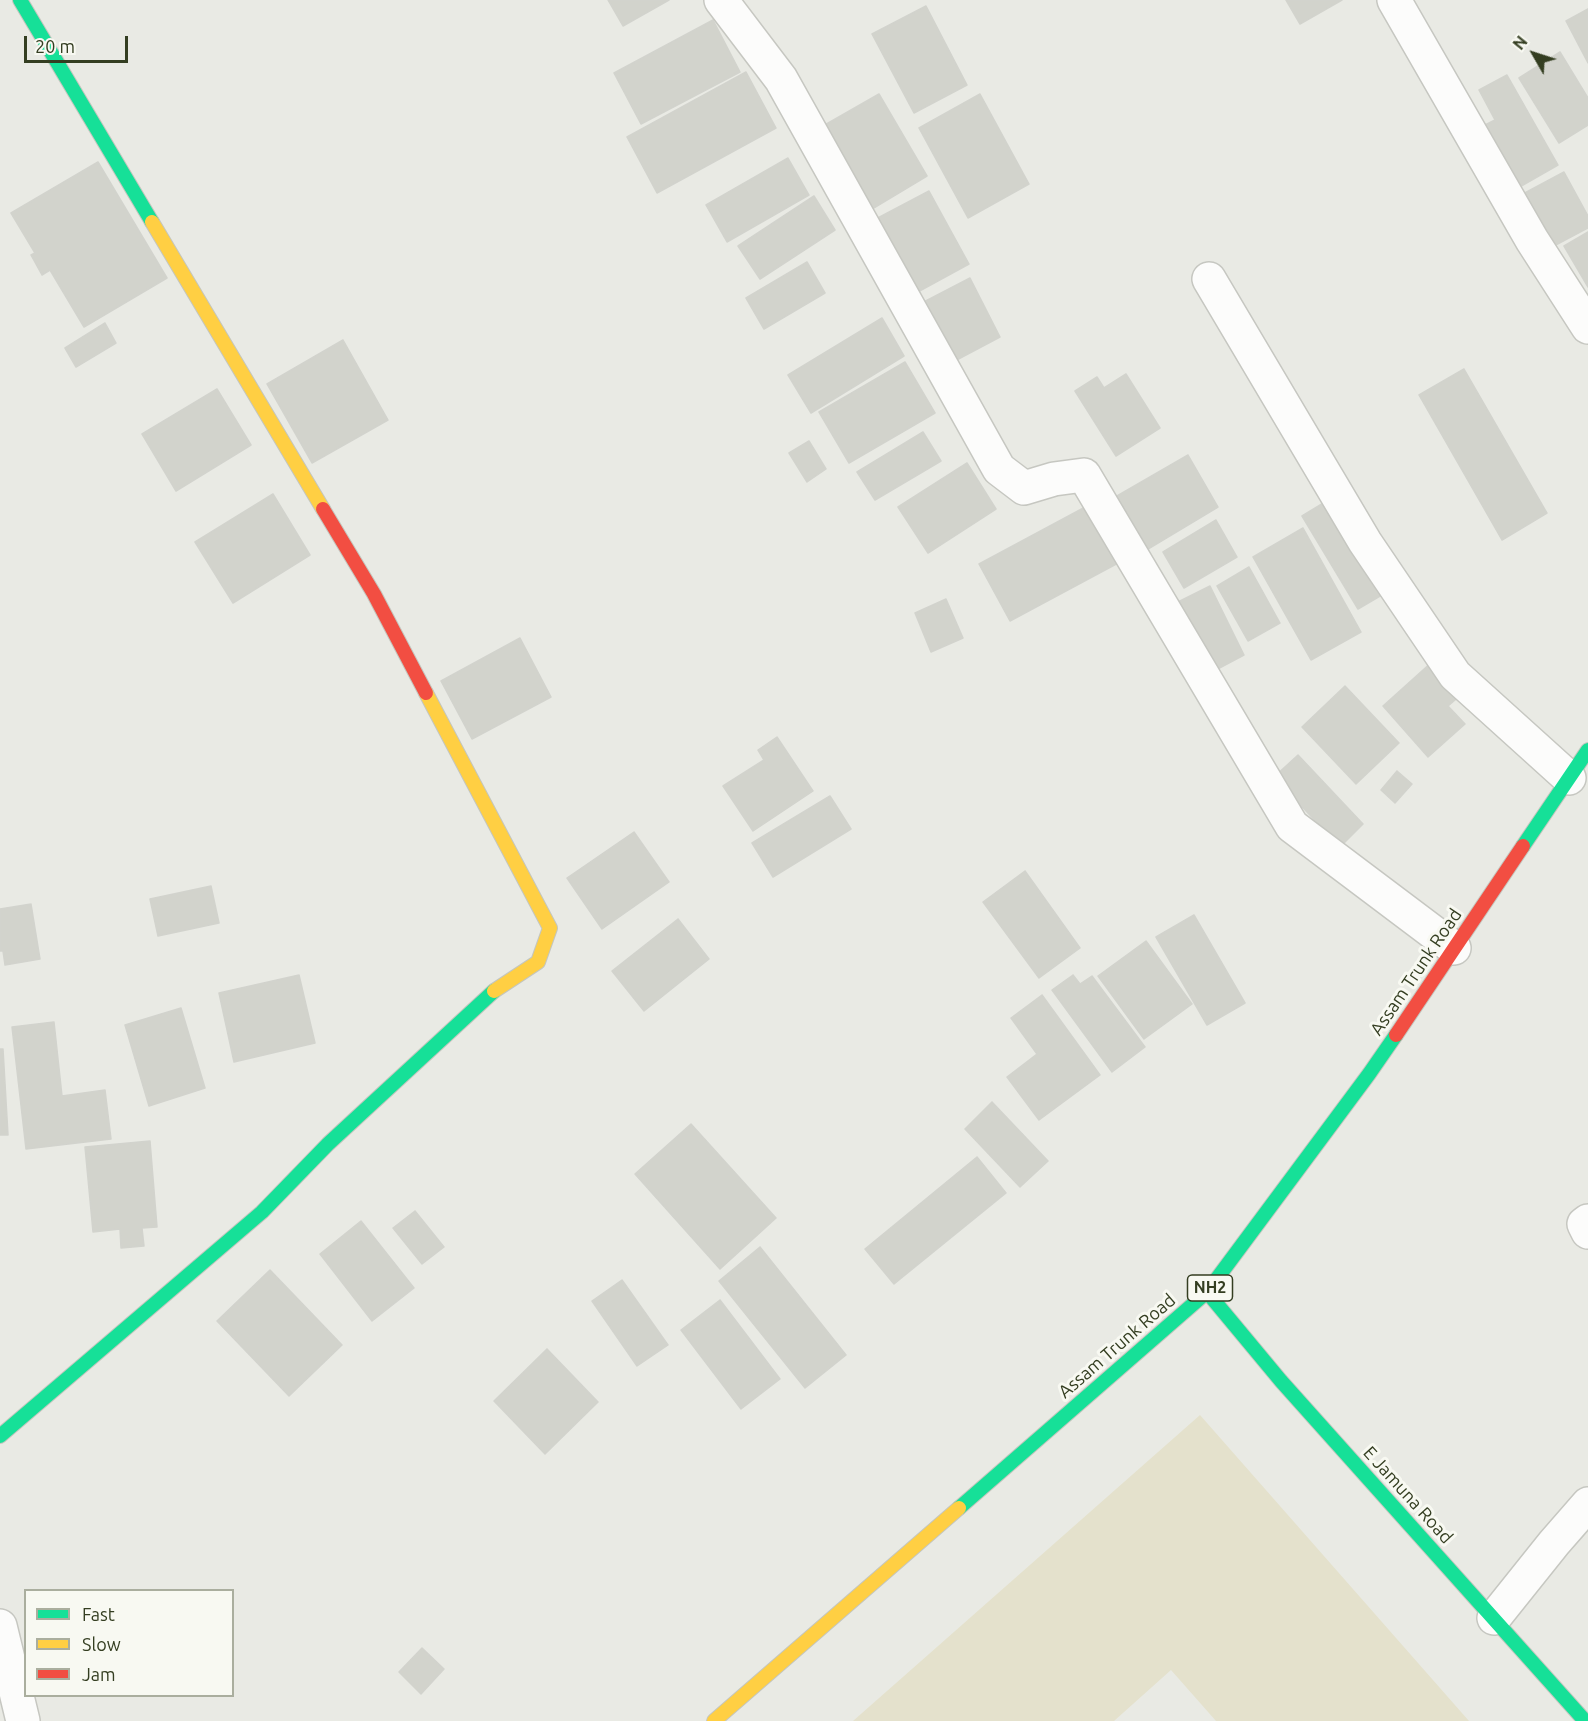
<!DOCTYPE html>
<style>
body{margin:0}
#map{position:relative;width:1588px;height:1721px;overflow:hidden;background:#e9eae4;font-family:Ubuntu,sans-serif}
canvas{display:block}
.legend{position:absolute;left:24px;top:1589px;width:210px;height:108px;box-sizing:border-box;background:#f8f9f2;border:2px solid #aaae9e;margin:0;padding:8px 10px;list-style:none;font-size:18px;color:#343e21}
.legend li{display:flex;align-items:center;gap:12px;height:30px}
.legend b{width:30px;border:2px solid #aaae9e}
.north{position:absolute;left:1504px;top:24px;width:60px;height:60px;-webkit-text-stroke:4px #f8f9f2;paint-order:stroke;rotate:309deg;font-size:16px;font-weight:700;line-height:24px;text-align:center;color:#343e21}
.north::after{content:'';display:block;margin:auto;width:21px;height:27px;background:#343e21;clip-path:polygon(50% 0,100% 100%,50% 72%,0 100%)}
.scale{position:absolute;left:24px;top:36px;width:104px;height:27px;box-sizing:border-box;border:3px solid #343e21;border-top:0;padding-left:8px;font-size:18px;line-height:21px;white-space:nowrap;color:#343e21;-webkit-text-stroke:4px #f8f9f2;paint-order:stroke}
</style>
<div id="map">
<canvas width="1588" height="1721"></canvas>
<ul class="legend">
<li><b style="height:8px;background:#16e098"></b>Fast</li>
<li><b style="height:8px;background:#ffcf43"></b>Slow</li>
<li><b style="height:8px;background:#f24e42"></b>Jam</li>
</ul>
<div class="north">N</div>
<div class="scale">20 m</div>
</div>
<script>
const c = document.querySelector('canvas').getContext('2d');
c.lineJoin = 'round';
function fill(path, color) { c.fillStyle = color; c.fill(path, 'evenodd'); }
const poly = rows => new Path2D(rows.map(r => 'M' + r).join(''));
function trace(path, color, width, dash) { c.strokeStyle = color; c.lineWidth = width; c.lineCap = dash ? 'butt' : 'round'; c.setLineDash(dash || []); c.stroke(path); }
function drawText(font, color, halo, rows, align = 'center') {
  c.font = font + ' Ubuntu,sans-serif'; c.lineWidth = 6; c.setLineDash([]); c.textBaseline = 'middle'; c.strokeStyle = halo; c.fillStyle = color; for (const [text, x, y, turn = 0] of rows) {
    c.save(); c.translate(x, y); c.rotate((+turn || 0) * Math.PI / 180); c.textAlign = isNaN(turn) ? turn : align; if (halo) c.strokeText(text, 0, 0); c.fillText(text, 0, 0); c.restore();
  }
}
const green = poly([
 [1200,1415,1469,1721,1216,1721,1171,1670,1114,1721,853,1721]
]);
const building = poly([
 [608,0,669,0,623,26,608,0],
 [1286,0,1342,0,1300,24,1286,0],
 [926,6,967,85,914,113,872,34,926,6],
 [1588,9,1588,63,1566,21,1588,9],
 [713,20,740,72,641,124,614,73,713,20],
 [1560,52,1588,98,1588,125,1559,143,1519,78,1560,52],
 [746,72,776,128,657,193,627,137,746,72],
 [1507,75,1558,165,1516,189,1481,127,1495,120,1479,90,1507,75],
 [879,94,927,176,872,209,823,126,879,94],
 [980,94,1029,184,968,218,919,128,980,94],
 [788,158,809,195,727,242,706,205,788,158],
 [98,162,167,278,84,327,50,270,42,275,31,255,35,253,11,213,98,162],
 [1564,172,1588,216,1588,228,1550,248,1521,195,1564,172],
 [929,191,969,264,914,294,874,220,929,191],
 [814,196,835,230,760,279,738,246,814,196],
 [1588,232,1588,287,1564,246,1588,232],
 [807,262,825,293,764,329,746,298,807,262],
 [970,278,1000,337,949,364,918,305,970,278],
 [882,318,904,356,811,413,788,375,882,318],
 [105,323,116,343,76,367,65,348,105,323],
 [343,340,388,420,312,463,267,384,343,340],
 [905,362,935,413,849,463,819,412,905,362],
 [1464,369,1547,513,1502,540,1419,395,1464,369],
 [1126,374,1160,428,1116,456,1075,391,1097,377,1104,388,1126,374],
 [217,389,251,445,176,491,142,434,217,389],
 [923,432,941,461,875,500,857,472,923,432],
 [809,441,826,469,807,482,789,453,809,441],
 [1188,455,1218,507,1148,549,1117,496,1188,455],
 [967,463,996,509,928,553,898,507,967,463],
 [273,494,310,555,233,603,195,542,273,494],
 [1335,496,1392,589,1358,609,1302,516,1335,496],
 [1089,505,1120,562,1010,621,979,564,1089,505],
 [1216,520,1237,557,1184,588,1163,552,1216,520],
 [1303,528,1361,632,1311,660,1253,557,1303,528],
 [1249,567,1280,623,1248,641,1217,586,1249,567],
 [1210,586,1244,655,1210,673,1176,603,1210,586],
 [946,599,963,638,931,652,915,613,946,599],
 [520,638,551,697,472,739,441,681,520,638],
 [1433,661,1462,694,1448,706,1465,724,1428,757,1383,706,1433,661],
 [1345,686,1399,743,1356,784,1302,727,1345,686],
 [777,737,813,791,753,831,723,786,764,760,758,750,777,737],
 [1298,755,1363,824,1340,847,1274,777,1298,755],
 [1397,771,1412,784,1395,803,1381,790,1397,771],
 [830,796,851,829,773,877,752,843,830,796],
 [634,832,669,882,602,929,567,878,634,832],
 [1025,871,1080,948,1039,978,983,902,1025,871],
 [211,886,219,923,158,936,150,899,211,886],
 [31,904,40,959,5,965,3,951,0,951,0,909,31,904],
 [1194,915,1245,1003,1207,1025,1156,937,1194,915],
 [678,919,709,959,644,1011,612,971,678,919],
 [1146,941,1192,1004,1144,1039,1098,976,1146,941],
 [299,975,315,1043,234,1062,219,993,299,975],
 [1073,975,1080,984,1092,976,1145,1047,1112,1072,1052,990,1073,975],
 [1042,995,1100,1075,1039,1120,1007,1077,1037,1054,1011,1018,1042,995],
 [181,1008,205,1088,149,1106,125,1025,181,1008],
 [54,1022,62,1096,105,1090,111,1139,26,1149,12,1027,54,1022],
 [0,1049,3,1049,8,1135,0,1135,0,1049],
 [992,1102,1048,1161,1020,1187,965,1129,992,1102],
 [691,1124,776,1218,720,1269,635,1174,691,1124],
 [150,1141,157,1227,142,1228,144,1246,121,1248,120,1229,93,1232,85,1147,150,1141],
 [977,1157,1006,1193,894,1284,865,1249,977,1157],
 [415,1211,444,1247,422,1264,393,1228,415,1211],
 [361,1221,414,1288,372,1321,320,1254,361,1221],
 [760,1247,846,1355,805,1388,719,1281,760,1247],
 [270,1270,342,1345,289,1396,217,1321,270,1270],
 [622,1280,668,1345,637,1366,592,1301,622,1280],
 [720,1300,780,1379,741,1409,681,1330,720,1300],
 [547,1349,598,1402,545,1454,494,1401,547,1349],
 [422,1648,444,1669,421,1694,399,1672,422,1648]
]);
const street = poly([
 [721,0,781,79,999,469,1024,488,1054,479,1084,475,1292,826,1454,948],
 [1394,0,1532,240,1588,327],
 [1209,279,1365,542,1455,675,1569,778],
 [1588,1221,1584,1224,1588,1232],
 [1494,1618,1554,1543,1588,1504],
 [0,1626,23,1721]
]);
const fast = poly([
 [20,0,152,222],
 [1523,846,1588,750],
 [1207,1292,1281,1381,1585,1721],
 [0,1436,262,1212,328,1144,494,991],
 [959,1508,1207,1292,1369,1074,1396,1035]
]);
const slow = poly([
 [152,222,323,509],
 [426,693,550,928,538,962,494,991],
 [714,1721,959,1508]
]);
const jam = poly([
 [323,509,374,594,426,693],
 [1396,1035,1523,846]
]);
const shields = [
 [1210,1288,45]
];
const shieldNames = [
 ["NH2",1210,1288]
];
const streetNames = [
 ["Assam Trunk Road",1416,972,-56],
 ["Assam Trunk Road",1117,1346,-41],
 ["E Jamuna Road",1408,1495,48]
];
fill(green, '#e4e1cc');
fill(building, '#d2d3cc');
trace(building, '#d2d3cd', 1.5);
trace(street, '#c6c7c1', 36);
trace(fast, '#c4c6be', 16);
trace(slow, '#c4c6be', 16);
trace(jam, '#c4c6be', 16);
trace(street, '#fcfcfb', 33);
trace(fast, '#16e098', 14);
trace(slow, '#ffcf43', 14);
trace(jam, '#f24e42', 14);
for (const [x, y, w] of shields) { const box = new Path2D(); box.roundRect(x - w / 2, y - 13, w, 26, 4.5); c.fillStyle = '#f8f9f2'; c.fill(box); trace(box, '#343e21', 1.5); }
drawText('bold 16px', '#343e21', null, shieldNames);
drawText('18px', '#343e21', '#f8f9f2', streetNames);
</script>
